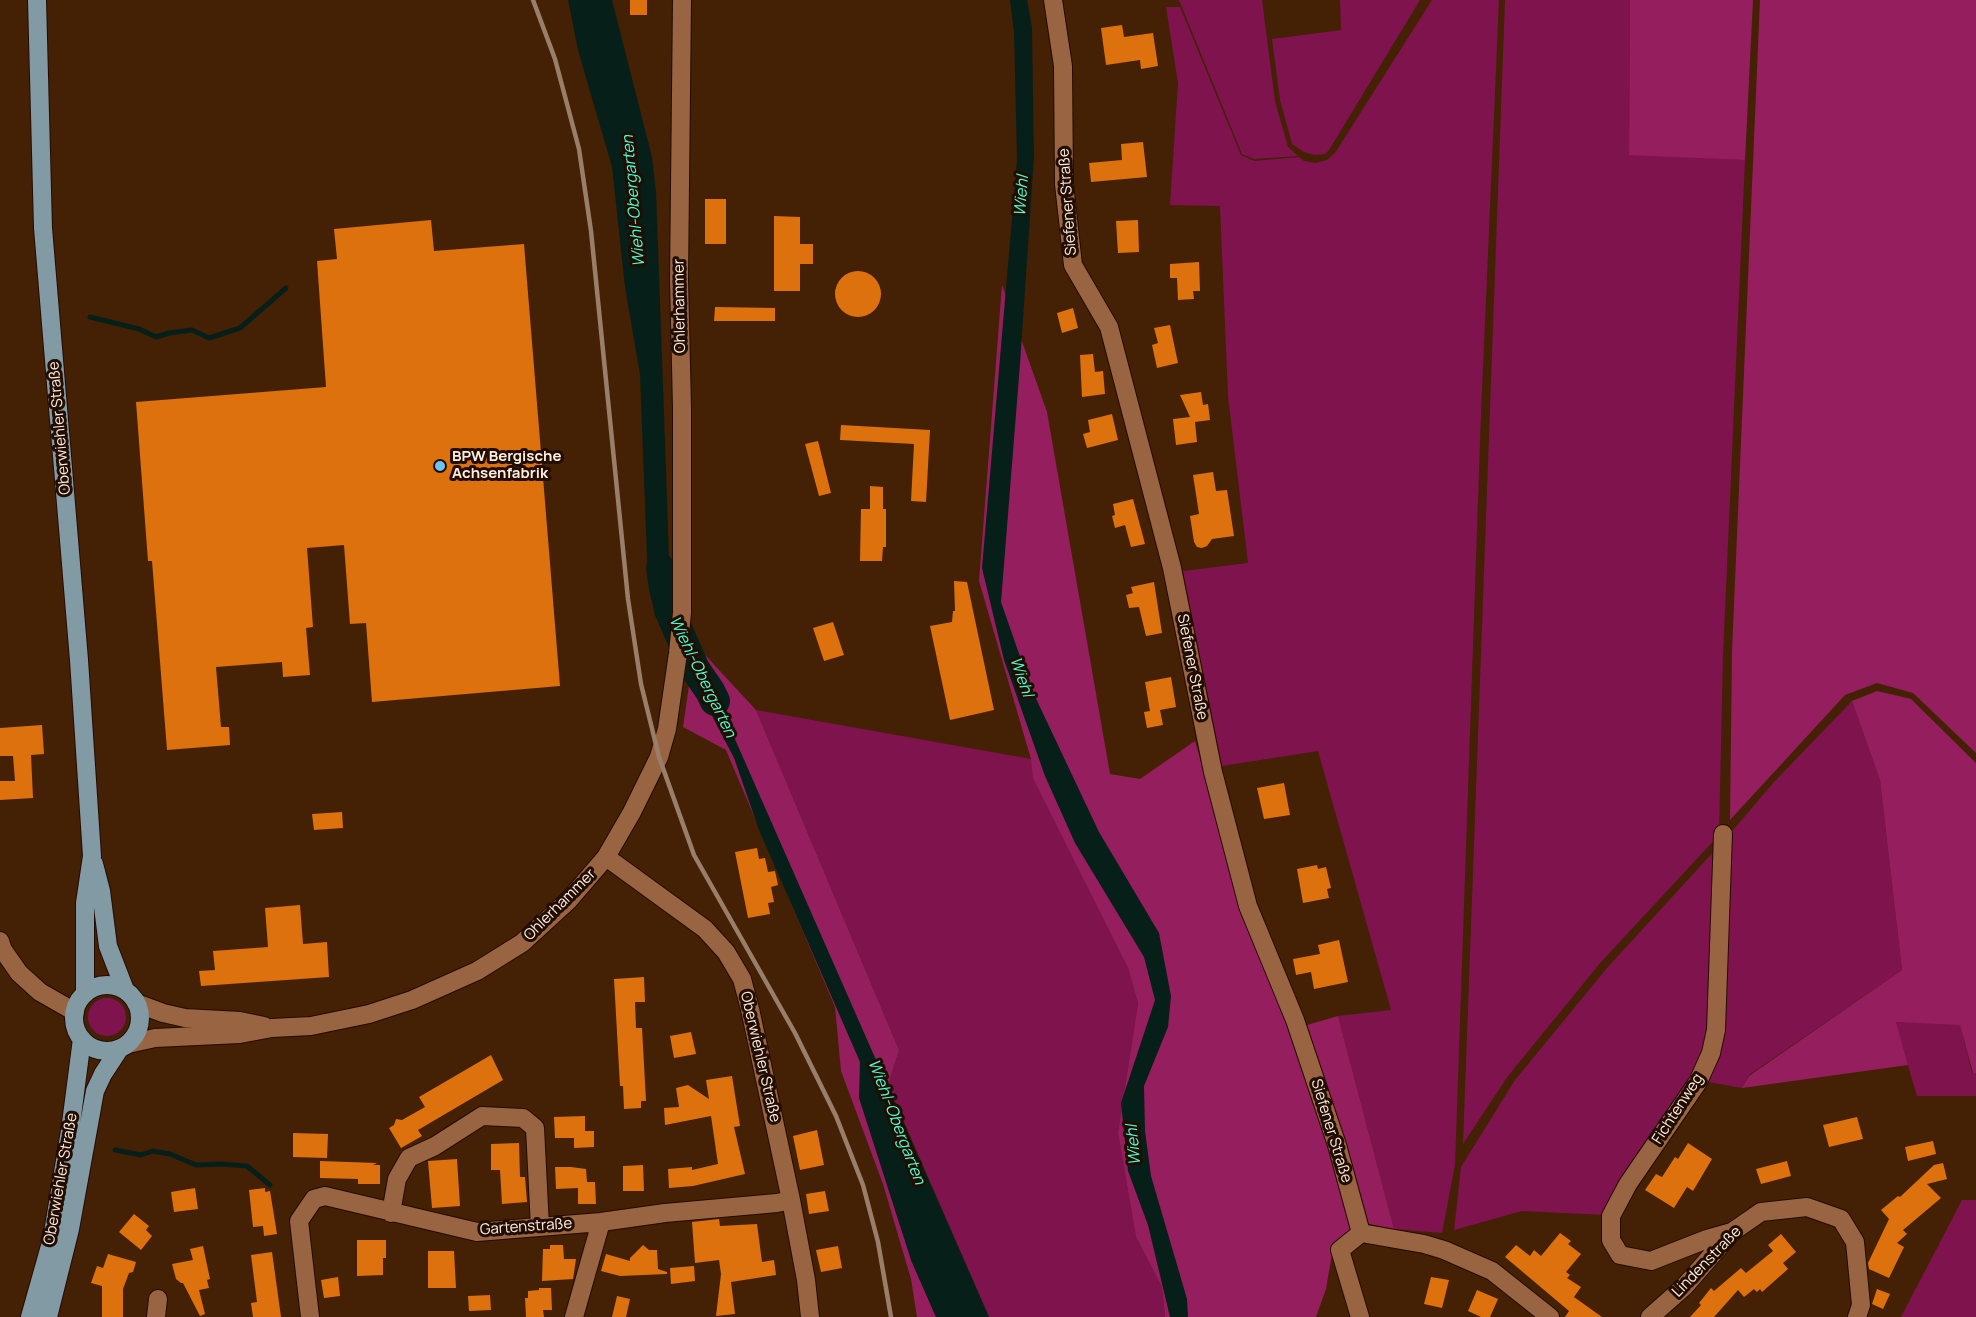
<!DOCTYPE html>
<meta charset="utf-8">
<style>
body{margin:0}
canvas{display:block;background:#442004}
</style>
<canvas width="1976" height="1317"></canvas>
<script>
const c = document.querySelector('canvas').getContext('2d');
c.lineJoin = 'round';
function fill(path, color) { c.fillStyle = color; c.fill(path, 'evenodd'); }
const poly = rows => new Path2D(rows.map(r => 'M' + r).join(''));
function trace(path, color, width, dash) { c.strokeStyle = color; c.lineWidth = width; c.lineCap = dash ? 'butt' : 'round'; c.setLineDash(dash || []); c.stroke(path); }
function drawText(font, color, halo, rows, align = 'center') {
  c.font = font + ' Manrope,sans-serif'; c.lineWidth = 6; c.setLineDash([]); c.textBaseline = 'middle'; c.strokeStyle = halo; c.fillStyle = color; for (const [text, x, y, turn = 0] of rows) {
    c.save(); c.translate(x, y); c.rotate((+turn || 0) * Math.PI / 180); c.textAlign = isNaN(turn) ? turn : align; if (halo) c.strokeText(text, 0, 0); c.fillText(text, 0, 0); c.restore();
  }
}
const green = poly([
 [1179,0,1262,0,1275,101,1288,147,1298,156,1254,159,1242,154],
 [1340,0,1420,0,1329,150,1325,154,1314,155,1304,152,1292,144,1280,100,1272,39,1341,30],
 [1432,0,1499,0,1481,414,1455,1165,1442,1233,1394,1229,1338,1016,1391,1010,1318,751,1222,766,1183,571,1248,563,1228,396,1220,206,1170,205,1178,83,1166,7,1180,7,1241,155,1254,161,1299,157,1304,161,1316,163,1327,160,1335,153],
 [1505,0,1630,0,1629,154,1745,160,1723,656,1719,835,1601,962,1508,1076,1463,1144],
 [1852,701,1880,780,1902,970,1749,1075,1742,1088,1703,1081,1605,1215,1522,1211,1454,1230,1461,1167,1515,1080,1607,968,1728,836,1774,782],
 [756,710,1031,759,1034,778,1128,968,1138,1003,1118,1133,1136,1237,1162,1287,1165,1317,989,1317,888,1085,899,1050],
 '88 1017a19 19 0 1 1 38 0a19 19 0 1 1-38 0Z',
 [1895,1022,1960,1024,1972,1073,1976,1073,1976,1096,1917,1096],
 [1962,1200,1976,1200,1976,1317,1901,1317]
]);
const forest = poly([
 [1630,0,1753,0,1745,160,1629,155],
 [1760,0,1976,0,1976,753,1913,693,1877,683,1845,695,1730,820,1732,651],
 [1002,285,1047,412,1110,774,1140,779,1195,741,1244,913,1290,1030,1338,1016,1394,1229,1360,1222,1334,1242,1326,1289,1316,1317,1165,1317,1162,1287,1136,1237,1118,1133,1138,1003,1128,968,1033,778,1031,759,979,581],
 [695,644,756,710,899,1050,888,1085,911,1260,936,1317,917,1317,911,1279,883,1184,841,1071,835,1007,726,750,683,727],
 [1877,691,1911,699,1976,763,1976,1073,1973,1073,1960,1025,1896,1022,1908,1065,1742,1088,1749,1076,1902,970,1880,780,1852,701]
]);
const water = poly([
 [568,0,612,0,652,157,656,191,666,469,670,589,668,630,658,614,651,599,648,583,640,375,625,287,612,167,578,50],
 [1010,0,1027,0,1032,27,1034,158,1020,364,1001,602,1031,688,1099,832,1159,933,1171,996,1168,1027,1144,1086,1145,1131,1151,1176,1187,1299,1188,1317,1170,1317,1148,1225,1128,1171,1121,1103,1155,1000,1144,957,1075,843,1045,776,1004,660,982,568,1017,160,1014,33],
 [695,644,705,671,989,1317,936,1317,911,1260,859,1098,860,1062,759,830,734,758,692,677]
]);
const stream = poly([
 [90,317,139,329,156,337,169,333,192,330,209,338,240,328,286,288],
 [115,1150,141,1155,153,1151,170,1154,196,1165,221,1164,247,1166,270,1185]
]);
const river = poly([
 [661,569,669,610,695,669,710,691,715,701]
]);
const building = poly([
 [630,0,647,0,647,15,630,15],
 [1122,25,1124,37,1153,33,1158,66,1141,69,1140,60,1106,65,1101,28],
 [1143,142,1147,177,1091,182,1089,163,1122,160,1121,144],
 [705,199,726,199,726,244,705,244],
 [774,216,800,217,800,244,813,244,813,264,800,264,800,291,774,291],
 [431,220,434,251,524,244,560,686,372,702,366,623,350,624,344,545,307,548,313,627,306,628,310,675,283,677,282,662,216,667,221,727,229,727,230,745,167,750,152,561,148,561,136,402,326,387,317,261,337,259,334,229],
 [1138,220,1139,252,1118,253,1116,221],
 [1199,262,1200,291,1193,291,1194,299,1178,300,1177,278,1170,278,1170,264],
 '835 294a23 23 0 1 1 46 0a23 23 0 1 1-46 0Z',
 [715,307,775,308,775,321,714,321],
 [1073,308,1078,328,1062,333,1057,313],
 [1170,325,1178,363,1157,368,1152,345,1158,343,1154,328],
 [1093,354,1095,372,1103,371,1105,394,1082,397,1080,355],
 [1201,392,1203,405,1208,404,1210,420,1195,422,1197,442,1176,445,1173,419,1190,417,1180,395],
 [1112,414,1118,440,1087,448,1083,434,1090,432,1088,420],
 [841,425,930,430,926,502,911,501,914,444,840,440],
 [818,441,831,493,819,496,805,444],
 [1213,472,1216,491,1227,490,1234,536,1212,539,1207,546,1202,548,1197,547,1194,542,1190,516,1199,514,1193,475],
 [870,486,883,487,883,509,886,509,886,547,883,547,882,561,860,561,861,509,870,509],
 [1133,499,1145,544,1131,547,1125,525,1115,528,1112,516,1115,515,1113,504],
 [954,581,967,582,994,710,950,720,930,626,952,622,953,611,955,611],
 [1154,582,1162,633,1146,636,1139,607,1129,608,1126,595,1133,593,1131,587],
 [833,622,844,655,824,661,813,628],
 [1171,677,1176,707,1160,710,1163,725,1147,728,1144,712,1150,711,1145,682],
 [42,725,44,754,31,755,33,798,0,800,0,781,15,781,13,756,0,756,0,728],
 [1284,783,1290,815,1264,819,1257,788],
 [342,812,343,828,314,830,312,814],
 [757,848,759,859,765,858,768,872,775,871,778,885,771,887,774,902,768,903,770,914,748,918,735,852],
 [1317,865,1318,869,1326,867,1331,888,1327,889,1329,898,1303,903,1297,869],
 [300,905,303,944,327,942,329,977,201,986,199,971,215,970,213,951,268,947,265,908],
 [1339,940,1348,982,1314,989,1311,972,1296,975,1293,959,1320,954,1318,945],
 [644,977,645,1002,635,1002,636,1028,642,1028,646,1101,641,1101,641,1108,624,1109,623,1086,620,1086,614,979],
 [691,1032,696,1054,674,1058,670,1036],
 [491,1055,503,1080,418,1130,422,1136,401,1148,389,1128,394,1125,396,1119,402,1120,425,1107,419,1097],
 [732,1076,740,1126,734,1127,745,1174,693,1186,669,1188,668,1169,692,1167,692,1170,718,1164,711,1116,665,1125,664,1108,679,1107,676,1088,688,1085,709,1099,706,1080],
 [585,1116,585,1131,594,1131,594,1147,574,1148,574,1138,555,1138,554,1117],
 [1857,1117,1863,1139,1829,1147,1823,1125],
 [817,1130,824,1165,800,1170,793,1136],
 [293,1133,328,1134,327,1158,293,1157],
 [1933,1141,1936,1154,1908,1161,1905,1147],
 [519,1143,520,1177,525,1177,527,1202,502,1204,500,1170,491,1170,491,1144],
 [1688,1143,1712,1159,1693,1191,1687,1187,1674,1208,1645,1190,1656,1174,1662,1177,1675,1157,1678,1159],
 [457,1159,460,1206,432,1208,428,1161],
 [320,1161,377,1163,373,1165,380,1165,380,1184,358,1184,358,1179,320,1178],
 [1787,1161,1791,1176,1761,1184,1756,1169],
 [1943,1163,1947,1179,1927,1184,1941,1198,1903,1230,1907,1234,1897,1243,1904,1247,1889,1278,1869,1269,1868,1263,1889,1219,1881,1210,1898,1196,1900,1197,1934,1165],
 [643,1165,644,1191,623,1191,623,1166],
 [555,1167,571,1167,586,1169,587,1182,595,1182,596,1204,578,1204,578,1188,556,1189],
 [195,1188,198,1209,174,1212,171,1192],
 [265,1188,265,1192,270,1191,277,1234,264,1236,263,1226,253,1227,249,1190],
 [825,1191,829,1211,809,1214,806,1194],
 [134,1214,149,1226,146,1230,152,1236,141,1250,119,1232],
 [719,1219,720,1226,757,1224,762,1262,774,1260,776,1275,731,1282,735,1314,716,1316,721,1274,719,1260,695,1263,692,1222],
 [1560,1233,1571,1241,1568,1244,1581,1254,1566,1272,1570,1275,1567,1278,1581,1287,1574,1297,1602,1317,1565,1317,1569,1311,1505,1257,1516,1245,1530,1256,1534,1250,1541,1256],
 [1781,1234,1796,1252,1783,1263,1788,1269,1762,1292,1760,1289,1757,1292,1754,1289,1744,1297,1738,1290,1714,1317,1690,1317,1701,1305,1699,1303,1711,1288,1714,1291,1741,1268,1746,1273,1773,1251,1768,1245],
 [357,1240,386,1240,386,1258,383,1258,383,1275,357,1276],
 [550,1245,563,1245,564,1259,576,1259,573,1279,542,1281,543,1249,550,1249],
 [643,1245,649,1250,657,1250,658,1269,667,1272,667,1274,620,1276,601,1271,606,1254,630,1261,630,1258],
 [203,1246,210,1279,207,1280,209,1288,199,1290,205,1314,200,1316,183,1283,181,1283,176,1279,172,1264,193,1260,190,1249],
 [838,1246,842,1268,821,1272,816,1250],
 [428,1251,454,1251,456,1288,428,1288],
 [272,1252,281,1317,253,1317,251,1303,257,1302,251,1255],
 [108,1254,136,1262,133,1272,129,1273,123,1289,123,1317,102,1317,102,1286,91,1283,97,1266,103,1268],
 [694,1266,695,1281,671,1284,670,1268],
 [338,1277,340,1296,324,1298,321,1280],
 [1431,1277,1449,1280,1442,1308,1424,1304],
 [539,1288,551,1288,552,1310,543,1310,544,1317,526,1317,525,1298,528,1298,528,1291,539,1290],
 [1877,1289,1890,1294,1883,1309,1872,1304],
 [1477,1290,1498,1299,1490,1317,1481,1317,1468,1311],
 [490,1295,491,1310,469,1311,468,1296],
 [617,1296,630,1299,626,1317,612,1317]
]);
const street = poly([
 [1053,0,1063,66,1064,184,1073,265,1109,327,1172,568,1213,772,1248,906,1295,1020,1337,1145,1361,1233],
 [1723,834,1716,1030,1711,1053,1698,1082,1628,1184,1611,1216,1611,1240,1620,1255,1651,1261,1707,1239,1732,1232],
 [606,857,705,929,726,952,742,979,750,1009,791,1200,806,1280,810,1317],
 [0,941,3,950,19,973,40,992,75,1012],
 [391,1213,397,1179,409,1158,435,1146,482,1116,523,1118,535,1128,540,1227],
 [1361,1233,1424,1244,1444,1250,1492,1271,1550,1317],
 [156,1317,158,1299],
 [310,1317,299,1221,314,1199,325,1196,477,1232,601,1222,665,1213,777,1203,791,1200],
 [574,1317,601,1222],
 [1360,1317,1340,1250,1361,1233],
 [1650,1317,1684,1287,1732,1232,1761,1212,1807,1207,1841,1219,1855,1242,1861,1305,1857,1317]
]);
const secondary = poly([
 [136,1003,163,1013,185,1018,240,1021,264,1026],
 [128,1044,155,1038,240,1034,272,1028,311,1026,369,1014,412,1000,477,971,522,943,569,900,606,857,632,812,659,757,667,729,678,653,682,613,682,408,679,279,682,0]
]);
const primary = poly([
 [37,0,43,228,79,660,92,856,85,903,85,994],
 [94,864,101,891,108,946,125,990],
 '74 1018a33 33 0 1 1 66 0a33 33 0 1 1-66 0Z',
 [30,1317,52,1239,70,1131,82,1039],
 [48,1317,70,1229,95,1091,103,1074,120,1048]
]);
const rail = poly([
 [533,0,555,59,579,149,591,231,628,599,641,684,659,757,694,855,795,1033,836,1116,863,1185,878,1242,891,1317]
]);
const markers = [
 [440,466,6,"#6ac3f1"]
];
const streetNames = [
 ["Siefener Straße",1068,202,-94],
 ["Ohlerhammer",680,306,-91],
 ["Oberwiehler Straße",60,428,-95],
 ["Siefener Straße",1192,667,79],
 ["Ohlerhammer",560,905,-45],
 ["Oberwiehler Straße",760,1057,77],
 ["Fichtenweg",1678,1109,-57],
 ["Siefener Straße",1331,1131,73],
 ["Oberwiehler Straße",61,1179,-80],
 ["Gartenstraße",526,1227,-4],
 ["Lindenstraße",1707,1262,-46]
];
const poiNames = [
 ["BPW Bergische",452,457],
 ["Achsenfabrik",452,474]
];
const waterNames = [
 ["Wiehl",1022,196,-86],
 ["Wiehl-Obergarten",634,201,-95],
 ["Wiehl-Obergarten",702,677,64],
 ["Wiehl",1021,677,71],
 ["Wiehl-Obergarten",896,1122,69],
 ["Wiehl",1134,1145,-95]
];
fill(green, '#7e134e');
fill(forest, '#951e5e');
fill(water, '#071f19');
trace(stream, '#071f19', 5);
trace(river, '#071f19', 30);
fill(building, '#dd710d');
trace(street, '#240b00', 20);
trace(secondary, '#240b00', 20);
trace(primary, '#240b00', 20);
trace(street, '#986441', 18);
trace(secondary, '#986441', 18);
trace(primary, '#819aa4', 18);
trace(rail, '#997e69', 4.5);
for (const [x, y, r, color] of markers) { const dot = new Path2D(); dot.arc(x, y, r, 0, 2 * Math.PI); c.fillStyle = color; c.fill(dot); trace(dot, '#210d02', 2); }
drawText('15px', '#feece0', '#210d02', streetNames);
drawText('bold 15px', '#feece0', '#210d02', poiNames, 'left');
drawText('italic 16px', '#4afed4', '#210d02', waterNames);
</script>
